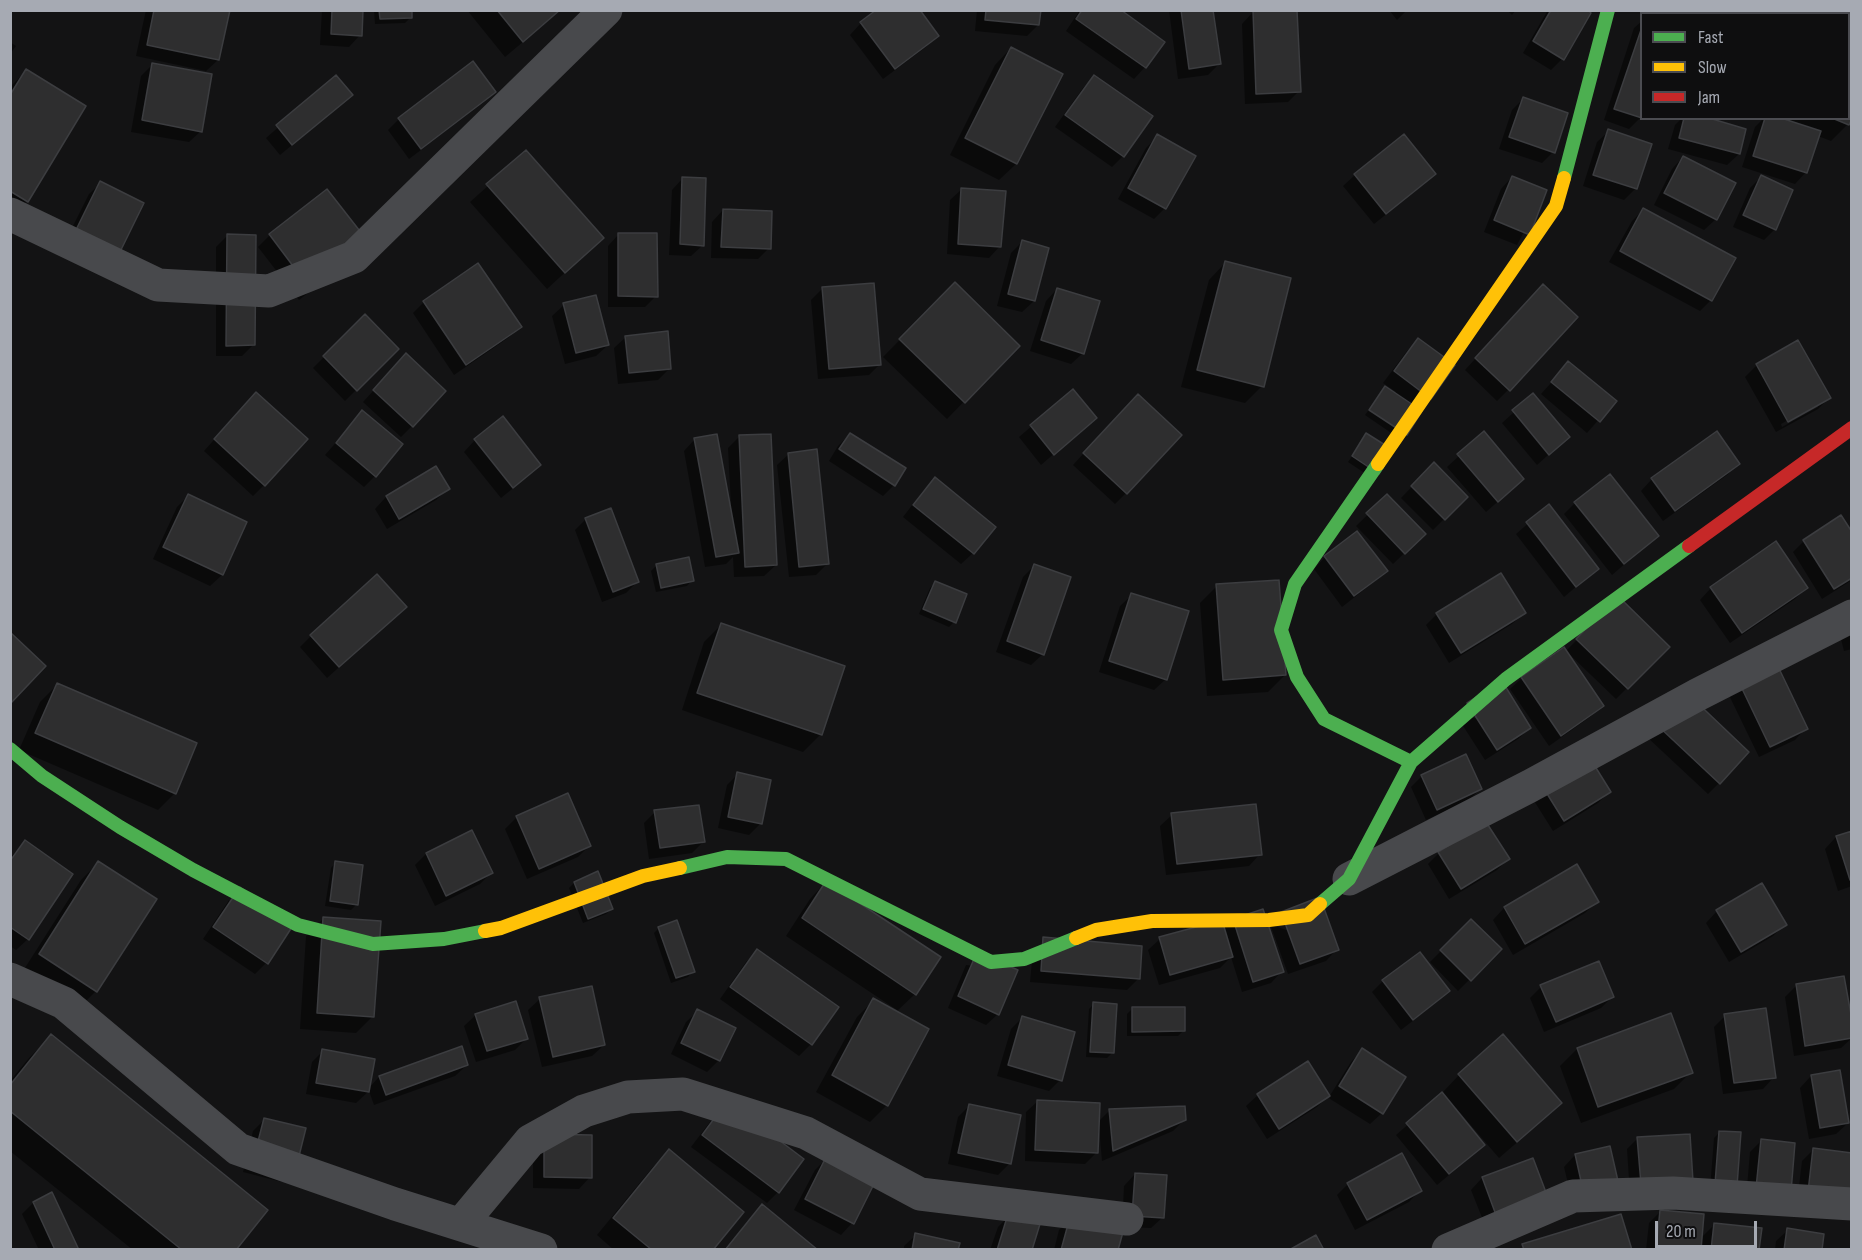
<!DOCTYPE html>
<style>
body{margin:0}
#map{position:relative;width:1862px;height:1260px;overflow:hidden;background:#131314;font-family:"Sofia Sans Condensed",sans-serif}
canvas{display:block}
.frame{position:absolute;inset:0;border:12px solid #a6aab3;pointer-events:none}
.legend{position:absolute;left:1640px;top:12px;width:210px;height:108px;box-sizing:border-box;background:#0e0e0f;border:2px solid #4b4c51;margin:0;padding:8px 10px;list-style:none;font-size:18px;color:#a6aab3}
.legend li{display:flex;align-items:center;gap:12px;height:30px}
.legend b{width:30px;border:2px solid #4b4c51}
.scale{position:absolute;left:1655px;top:1221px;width:102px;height:27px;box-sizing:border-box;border:3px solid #a6aab3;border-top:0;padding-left:8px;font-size:18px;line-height:21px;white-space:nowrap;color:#a6aab3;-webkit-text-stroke:4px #0e0e0f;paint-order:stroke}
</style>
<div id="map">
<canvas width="1862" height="1260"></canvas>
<div class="frame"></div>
<ul class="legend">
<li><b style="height:8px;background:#4caf50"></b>Fast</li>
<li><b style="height:8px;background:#ffc107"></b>Slow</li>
<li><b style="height:8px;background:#c62828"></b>Jam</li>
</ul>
<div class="scale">20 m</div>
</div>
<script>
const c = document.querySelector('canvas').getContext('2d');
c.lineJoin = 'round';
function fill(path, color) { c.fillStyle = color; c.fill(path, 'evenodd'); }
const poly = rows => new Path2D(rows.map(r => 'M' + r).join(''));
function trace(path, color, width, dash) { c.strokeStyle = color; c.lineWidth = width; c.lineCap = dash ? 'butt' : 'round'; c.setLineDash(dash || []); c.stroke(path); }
const shadow = poly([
 [146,10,228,10,218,60,206,71,136,56],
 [322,10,362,10,360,35,349,47,320,45],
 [374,10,410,10,410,18,405,23,375,24],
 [467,10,561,10,505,57],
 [977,10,1040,10,1038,25,1027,36,975,31],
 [1080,10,1119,10,1163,42,1145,67,1134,79,1066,31],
 [1169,10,1212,10,1219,64,1208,75,1178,79],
 [1389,10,1407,10,1397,20],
 [1507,10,1516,10,1512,15],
 [1548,10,1585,10,1562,59,1551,70,1523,53],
 [1773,10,1852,10,1852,115,1848,124,1831,141,1818,136,1806,172,1795,184,1742,167,1755,127,1764,118,1848,118,1848,14,1773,14],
 [1253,12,1299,91,1288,102,1245,104,1242,24],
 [1642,21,1642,114,1640,118,1629,129,1604,120,1634,28],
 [861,23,937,36,926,47,883,79,850,35],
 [10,42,16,46,10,54],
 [1011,48,1016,164,999,180,950,155,995,65],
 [152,65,201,131,189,142,131,132,141,76],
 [26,71,27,201,10,217,10,87],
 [336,77,339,106,280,155,266,138],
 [1094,77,1123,156,1112,167,1055,127,1083,88],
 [494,92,483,103,409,159,388,130,399,119],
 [1523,99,1553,152,1542,163,1499,149,1512,110],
 [1682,118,1703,118,1739,154,1727,165,1668,149,1675,125],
 [1609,131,1636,188,1624,200,1583,186,1597,142],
 [1158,136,1165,208,1154,219,1118,199,1146,148],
 [1404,136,1434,173,1423,185,1374,224,1343,186,1355,175],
 [526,152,585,254,547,289,470,202],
 [1683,157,1716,219,1704,230,1654,205,1672,169],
 [1512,177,1545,191,1517,245,1484,232,1501,189],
 [1761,177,1775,229,1764,240,1733,227,1750,188],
 [683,178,703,245,691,256,669,255,672,190],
 [101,183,142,204,60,252,89,194],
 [962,189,1000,246,989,258,947,254,950,200],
 [327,191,357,255,299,300,258,247,270,235],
 [723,210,769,248,758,259,711,258,712,222],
 [1643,210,1711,300,1700,311,1609,262,1632,221],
 [619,234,656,296,645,307,608,307,608,246],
 [227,236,253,345,242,356,216,356,216,247],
 [1022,242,1034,301,1022,312,997,306,1011,253],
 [1225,263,1262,386,1245,403,1181,387,1209,280],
 [955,284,1018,346,947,419,883,357],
 [823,288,880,364,869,375,818,379,811,300],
 [1057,289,1083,353,1071,364,1030,351,1046,301],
 [1532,297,1509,389,1497,401,1465,370],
 [424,302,520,327,508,338,454,375,413,313],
 [564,305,608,345,596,356,565,364,552,316],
 [365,316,397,349,345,401,313,368],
 [626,337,669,369,658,380,618,384,614,348],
 [1418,340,1453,366,1400,439,1365,415,1385,388,1394,394,1396,392,1383,383,1407,351],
 [1798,342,1829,398,1818,409,1776,432,1745,377,1757,365],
 [1818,403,1818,407,1782,427,1781,424],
 [1569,363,1615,401,1587,433,1541,394],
 [395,367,412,426,401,437,363,402],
 [1073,391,1095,418,1041,465,1019,437],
 [1533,395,1568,437,1537,465,1502,423],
 [245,405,264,485,253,496,204,451],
 [1126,407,1126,493,1115,504,1073,465],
 [363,412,375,476,364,487,325,455],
 [503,419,528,476,501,498,464,452,475,440],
 [1484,433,1511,490,1486,512,1447,467],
 [850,434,894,485,883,496,829,461,838,446],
 [1716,434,1738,464,1727,475,1663,521,1641,491,1652,479],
 [1367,435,1372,478,1348,462],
 [739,437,776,565,764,576,734,577,733,557,726,564,705,567,684,451,695,439,729,506,731,505,728,448],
 [789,454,827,564,816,575,789,577,777,465],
 [1434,464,1466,497,1433,530,1401,498],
 [435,468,448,489,436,500,387,529,375,509,386,497],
 [935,479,973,553,961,564,903,517,923,491],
 [188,496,245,523,222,575,210,586,153,559,177,507],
 [1387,496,1424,534,1393,564,1356,526],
 [1575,503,1657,536,1612,575,1564,514],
 [1548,506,1597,569,1564,597,1516,534],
 [586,519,637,582,626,593,602,602,575,530],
 [1852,535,1852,580,1822,599,1793,552,1804,541],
 [1776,543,1806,588,1795,599,1730,643,1700,600,1711,588],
 [1325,557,1386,571,1374,582,1342,607,1314,569],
 [657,565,692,580,687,586,656,592,651,571],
 [1034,566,1043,654,1031,665,996,652,1023,577],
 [935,583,954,622,949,627,919,614,930,588],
 [1217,586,1285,675,1268,692,1207,696,1200,603],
 [1132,595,1166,679,1154,690,1099,672,1120,606],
 [1618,598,1668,647,1616,699,1566,651],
 [1852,611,1852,649,1844,651,1837,623],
 [1524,613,1512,624,1449,663,1426,625,1437,614],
 [394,618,327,678,300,647,311,636],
 [721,625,843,667,820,735,803,752,682,710,704,642],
 [1736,675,1806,728,1795,740,1759,757,1725,687],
 [1522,678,1602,706,1590,717,1549,746,1510,689],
 [57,685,175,793,158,810,19,750,40,702],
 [1676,706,1719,783,1708,794,1647,737],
 [1456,715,1530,728,1518,739,1485,760],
 [1587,757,1609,792,1598,803,1553,831,1531,796],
 [738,774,770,781,760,824,749,835,718,828,727,785],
 [1422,776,1480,789,1469,800,1426,820,1411,787],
 [567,795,589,846,578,857,527,879,505,829,517,817],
 [655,812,703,842,692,853,649,859,644,823],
 [1172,815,1260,854,1249,866,1166,875,1160,826],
 [1852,832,1852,886,1838,891,1825,849,1836,837],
 [25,842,71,874,28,939,16,950,10,946,10,858],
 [1439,853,1508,859,1497,870,1449,899,1428,864],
 [426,854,492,872,480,884,435,906,415,865],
 [336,862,356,905,351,910,325,906,331,868],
 [98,863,96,991,79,1008,23,971,81,880],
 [1577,867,1597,901,1585,913,1513,955,1493,920,1504,908],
 [826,882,915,994,896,1012,897,1010,786,936,810,899],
 [574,883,612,909,606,914,583,923,569,888],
 [229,900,266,963,255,974,203,939],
 [1717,911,1785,924,1773,936,1729,962,1706,923],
 [323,919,373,1016,356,1033,300,1029,306,936],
 [1234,920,1282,971,1271,983,1242,992,1231,957,1220,968,1159,985,1148,950,1160,939],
 [1471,921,1500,949,1458,991,1430,962],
 [1270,924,1337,949,1326,961,1288,974],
 [659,928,693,971,688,977,671,983,654,933],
 [1033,950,1138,979,1127,990,1030,982],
 [757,951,837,1007,811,1044,799,1056,720,999,746,962],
 [966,965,1016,970,998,1014,986,1025,948,1008],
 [1383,981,1448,991,1437,1002,1401,1030,1372,992],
 [1796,986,1852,1029,1852,1038,1841,1048,1794,1056,1785,997],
 [1541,987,1612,997,1601,1008,1544,1032,1530,998],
 [540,999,604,1045,592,1056,542,1067,528,1010],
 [874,1000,887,1105,870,1122,816,1092,857,1017],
 [1094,1004,1112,1053,1107,1058,1086,1057,1089,1009],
 [1132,1009,1183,1031,1178,1036,1127,1036,1127,1014],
 [698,1011,734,1029,719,1060,707,1072,671,1054,686,1022],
 [476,1015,526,1039,515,1050,476,1062,464,1026],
 [1671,1015,1691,1072,1674,1089,1581,1123,1560,1066,1577,1049],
 [1725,1016,1774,1077,1763,1089,1723,1094,1714,1027],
 [1022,1018,1060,1080,1049,1091,997,1076,1011,1029],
 [51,1036,234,1250,133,1250,10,1151,10,1081,29,1058],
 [461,1048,467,1065,455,1076,374,1105,369,1091,356,1103,306,1094,312,1062,323,1051,368,1089,379,1077],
 [1362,1050,1404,1078,1382,1113,1370,1124,1327,1097,1317,1107,1267,1139,1246,1106,1258,1095,1307,1063,1329,1097,1351,1062],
 [1459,1075,1543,1120,1499,1158,1456,1108,1454,1109,1472,1156,1437,1185,1396,1135,1444,1093,1443,1092],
 [1811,1076,1848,1123,1836,1134,1809,1139,1800,1088],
 [1038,1101,1097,1123,1110,1110,1185,1119,1173,1131,1102,1161,1099,1127,1097,1127,1096,1153,1085,1164,1025,1161,1026,1112],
 [969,1106,1009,1164,998,1175,948,1164,958,1117],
 [716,1114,778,1192,767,1203,691,1147],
 [265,1119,294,1171,282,1182,243,1172,253,1131],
 [1720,1132,1739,1134,1710,1189,1714,1138],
 [1689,1135,1630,1195,1627,1149,1638,1138],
 [545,1136,590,1177,579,1189,533,1188,533,1147],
 [1761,1141,1794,1144,1746,1199,1750,1152],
 [1609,1148,1572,1200,1564,1167,1575,1155],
 [1813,1150,1852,1154,1797,1203,1802,1161],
 [669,1151,711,1250,614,1250,597,1235,652,1168],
 [826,1159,873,1183,852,1223,841,1235,794,1210,815,1170],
 [1532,1159,1546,1195,1485,1225,1471,1190,1482,1178],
 [1135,1174,1163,1217,1151,1228,1122,1227,1124,1186],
 [1348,1184,1420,1190,1409,1202,1355,1230,1337,1195],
 [51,1194,77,1250,39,1250,22,1214,33,1203],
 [762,1206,815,1250,724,1250,746,1223],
 [1660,1212,1701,1238,1715,1224,1758,1250,1646,1250,1649,1223],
 [1009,1216,1031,1250,990,1250,998,1227],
 [1070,1218,1117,1250,1054,1250,1059,1230],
 [1788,1230,1821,1250,1775,1250,1776,1241],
 [916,1235,957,1250,904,1250,904,1246]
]);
const building = poly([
 [154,10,230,10,219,60,147,45,154,10],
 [332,10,363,10,362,36,331,34,332,10],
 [379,10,412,10,412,18,380,19,379,10],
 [497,10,560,10,523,42,497,10],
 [876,10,920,10,939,36,895,69,860,22,876,10],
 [986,10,1041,10,1039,25,985,20,986,10],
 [1082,10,1121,10,1165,42,1146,68,1076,19,1082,10],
 [1181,10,1213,10,1221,64,1189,69,1181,10],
 [1297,10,1301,92,1256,94,1253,11,1297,10],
 [1551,10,1588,10,1591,13,1564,60,1533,41,1551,10],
 [1785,10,1852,10,1852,37,1848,36,1848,14,1784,14,1785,10],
 [1642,27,1642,118,1614,109,1642,27],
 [1011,47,1063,74,1017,164,965,138,1011,47],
 [1848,54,1852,55,1852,119,1849,125,1832,118,1848,118,1848,54],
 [473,61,496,92,421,149,398,118,473,61],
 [152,63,212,74,202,132,142,120,152,63],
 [26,69,86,106,28,202,10,191,10,95,26,69],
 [336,75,353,95,292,145,276,125,336,75],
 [1094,75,1153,116,1124,157,1065,115,1094,75],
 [1523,97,1568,113,1555,153,1509,137,1523,97],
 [1684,118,1709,118,1746,129,1740,154,1679,138,1684,118],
 [1765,118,1781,118,1821,131,1807,173,1753,156,1765,118],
 [1608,129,1652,144,1637,189,1593,175,1608,129],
 [1157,134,1196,156,1166,209,1128,188,1157,134],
 [1404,134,1436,174,1386,214,1354,174,1404,134],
 [526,150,604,238,565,273,486,184,526,150],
 [1683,156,1736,183,1717,220,1664,193,1683,156],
 [1761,175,1793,190,1776,230,1743,215,1761,175],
 [1512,176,1547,190,1530,235,1494,220,1512,176],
 [682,177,706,178,704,246,680,244,682,177],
 [100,181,144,203,115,262,71,240,100,181],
 [961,188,1006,191,1001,247,958,244,961,188],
 [327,189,370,244,311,290,269,234,327,189],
 [1643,208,1736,258,1712,301,1620,251,1643,208],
 [723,209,772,211,771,249,721,247,723,209],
 [618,233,657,233,658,297,618,296,618,233],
 [227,234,256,235,255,345,226,346,227,234],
 [1022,240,1049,248,1035,301,1008,294,1022,240],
 [1225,261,1291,278,1264,387,1197,370,1225,261],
 [478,263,522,327,466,365,423,301,478,263],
 [955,282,1020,346,965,403,899,339,955,282],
 [874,283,881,365,829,369,822,287,874,283],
 [1543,284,1578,317,1510,391,1475,358,1543,284],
 [1057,288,1100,301,1084,354,1041,340,1057,288],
 [596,295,609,345,576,353,563,303,596,295],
 [365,314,399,349,357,391,323,356,365,314],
 [668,331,671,369,629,373,625,336,668,331],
 [1418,338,1455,365,1431,399,1394,371,1418,338],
 [1798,340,1831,398,1788,422,1756,364,1798,340],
 [406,353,446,391,413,427,373,390,406,353],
 [1568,361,1617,401,1600,422,1551,382,1568,361],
 [1385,386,1422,411,1407,435,1369,410,1385,386],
 [1073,389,1097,418,1054,455,1030,425,1073,389],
 [256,392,308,439,265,486,214,439,256,392],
 [1533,393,1570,437,1549,455,1512,410,1533,393],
 [1138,394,1182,435,1127,494,1083,453,1138,394],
 [362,410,403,444,376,477,336,443,362,410],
 [503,416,541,465,513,488,474,439,503,416],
 [1484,431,1524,479,1498,502,1457,454,1484,431],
 [1717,431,1740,464,1675,511,1651,478,1717,431],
 [850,433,906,468,895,486,839,449,850,433],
 [1366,433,1393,450,1379,474,1352,456,1366,433],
 [717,434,739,553,716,557,694,438,717,434],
 [771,434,777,565,745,567,739,435,771,434],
 [817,449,829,564,799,567,788,453,817,449],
 [1434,462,1468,497,1445,520,1411,486,1434,462],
 [436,466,450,489,399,519,386,496,436,466],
 [1610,474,1659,536,1624,564,1574,502,1610,474],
 [935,477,996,527,974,554,913,505,935,477],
 [188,494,247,522,223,575,163,547,188,494],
 [1387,494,1426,534,1405,554,1366,513,1387,494],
 [1549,504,1599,569,1576,587,1526,522,1549,504],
 [611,508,639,582,613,592,585,518,611,508],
 [1841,515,1852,532,1852,578,1834,589,1803,540,1841,515],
 [1357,531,1388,571,1354,596,1324,556,1357,531],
 [1776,541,1808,588,1742,633,1710,587,1776,541],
 [689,557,694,581,661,588,656,564,689,557],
 [1034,564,1071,577,1044,655,1007,641,1034,564],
 [1501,573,1526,613,1461,653,1436,613,1501,573],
 [377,574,407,607,339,667,310,635,377,574],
 [1279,580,1286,675,1223,680,1216,584,1279,580],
 [935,581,967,594,956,623,923,609,935,581],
 [1131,593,1189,611,1167,680,1109,661,1131,593],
 [1618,596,1670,647,1628,689,1576,639,1618,596],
 [721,623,845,666,822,735,697,693,721,623],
 [10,632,46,666,11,703,10,703,10,632],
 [1564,647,1604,706,1561,736,1521,677,1564,647],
 [1773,656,1808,729,1770,747,1735,674,1773,656],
 [1502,681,1531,728,1497,750,1467,703,1502,681],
 [57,683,197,743,176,794,35,733,57,683],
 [1687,693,1749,752,1720,784,1657,725,1687,693],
 [1466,754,1482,789,1437,810,1421,775,1466,754],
 [1588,755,1611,792,1564,821,1541,784,1588,755],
 [737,772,771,780,762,824,728,817,737,772],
 [568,793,591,846,539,869,516,816,568,793],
 [1256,804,1262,855,1177,864,1171,813,1256,804],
 [699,805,705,842,660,848,654,810,699,805],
 [1486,822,1510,859,1461,889,1438,852,1486,822],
 [472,830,493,873,446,896,426,853,472,830],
 [1852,831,1852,880,1850,880,1836,836,1852,831],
 [25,840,73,874,29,940,10,927,10,861,25,840],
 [98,861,157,899,97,992,39,954,98,861],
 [335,861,363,865,358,905,330,901,335,861],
 [1577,864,1599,902,1525,944,1504,907,1577,864],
 [598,871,613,909,588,919,574,882,598,871],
 [826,881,941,957,916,995,802,918,826,881],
 [1762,883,1787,925,1741,952,1716,910,1762,883],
 [240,887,294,924,268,964,213,927,240,887],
 [1320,897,1339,950,1300,964,1281,912,1320,897],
 [1263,909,1284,972,1253,982,1233,919,1263,909],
 [323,917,381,921,374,1017,317,1013,323,917],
 [1471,919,1502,949,1471,981,1440,950,1471,919],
 [677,920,695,972,676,978,658,927,677,920],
 [1222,920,1233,957,1170,975,1159,937,1222,920],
 [1043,937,1142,946,1140,979,1041,971,1043,937],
 [757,949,839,1007,812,1045,730,987,757,949],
 [977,952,1018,970,999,1015,958,996,977,952],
 [1420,952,1450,991,1413,1020,1382,980,1420,952],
 [1599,961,1614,997,1556,1022,1540,985,1599,961],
 [1844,976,1852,1020,1852,1038,1805,1046,1796,984,1844,976],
 [592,986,605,1045,553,1057,539,997,592,986],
 [873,998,929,1029,888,1106,832,1075,873,998],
 [516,1001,528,1039,487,1051,475,1014,516,1001],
 [1093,1002,1117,1004,1114,1053,1090,1052,1093,1002],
 [1132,1007,1185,1007,1185,1031,1132,1032,1132,1007],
 [1766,1008,1776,1078,1734,1083,1724,1014,1766,1008],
 [697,1009,736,1028,720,1061,681,1043,697,1009],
 [1671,1013,1693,1073,1598,1107,1577,1048,1671,1013],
 [1022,1016,1075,1032,1062,1081,1008,1065,1022,1016],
 [51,1034,268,1210,236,1250,182,1250,10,1111,10,1085,51,1034],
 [1503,1034,1562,1103,1517,1142,1458,1074,1503,1034],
 [462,1046,468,1065,386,1095,379,1076,462,1046],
 [1362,1048,1406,1077,1383,1114,1339,1086,1362,1048],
 [322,1049,375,1059,369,1092,316,1083,322,1049],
 [1308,1061,1330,1096,1279,1129,1257,1094,1308,1061],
 [1840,1070,1849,1123,1820,1128,1811,1075,1840,1070],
 [1442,1092,1485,1145,1449,1174,1406,1123,1442,1092],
 [1037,1100,1100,1103,1098,1153,1035,1150,1037,1100],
 [727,1101,804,1159,779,1193,702,1135,727,1101],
 [969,1104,1021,1115,1011,1164,958,1153,969,1104],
 [1185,1106,1186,1120,1113,1151,1109,1109,1185,1106],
 [264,1118,306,1128,295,1172,253,1161,264,1118],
 [1719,1131,1741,1132,1737,1186,1715,1184,1719,1131],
 [544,1134,592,1135,592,1178,544,1177,544,1134],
 [1690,1134,1693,1181,1641,1184,1637,1137,1690,1134],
 [1761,1139,1795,1143,1791,1192,1756,1188,1761,1139],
 [1610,1146,1618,1181,1583,1190,1575,1154,1610,1146],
 [1813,1148,1852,1153,1852,1197,1808,1192,1813,1148],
 [669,1149,744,1212,713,1250,652,1250,613,1218,669,1149],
 [1402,1153,1422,1191,1367,1220,1347,1183,1402,1153],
 [826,1157,875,1182,854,1224,805,1199,826,1157],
 [1533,1158,1547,1195,1496,1215,1482,1177,1533,1158],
 [1135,1173,1167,1175,1164,1218,1132,1216,1135,1173],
 [52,1192,79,1250,55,1250,33,1202,52,1192],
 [762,1204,818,1250,725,1250,762,1204],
 [1660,1210,1704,1214,1701,1250,1656,1250,1660,1210],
 [1008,1214,1040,1224,1032,1250,997,1250,1008,1214],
 [1621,1214,1632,1250,1524,1250,1522,1244,1621,1214],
 [1070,1217,1123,1232,1118,1250,1061,1250,1070,1217],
 [1714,1223,1762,1228,1759,1250,1711,1250,1714,1223],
 [1787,1228,1824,1234,1822,1250,1784,1250,1787,1228],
 [915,1233,960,1243,958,1250,912,1250,915,1233],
 [1316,1235,1324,1250,1289,1250,1316,1235]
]);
const street = poly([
 [10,214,158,285,269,291,354,257,606,10],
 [1349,879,1530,786,1697,695,1852,616],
 [10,979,64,1003,238,1149,395,1204,541,1250],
 [461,1224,530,1141,584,1111,628,1097,683,1094,806,1133,920,1194,1127,1219],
 [1448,1250,1573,1196,1673,1193,1852,1204]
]);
const fast = poly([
 [1564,178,1608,10],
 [1378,464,1295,584,1281,630,1297,677,1324,719,1411,762],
 [10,749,42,776,120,827,193,870,298,925,373,944,444,939,485,931],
 [680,868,727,857,786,859,991,962,1024,959,1076,938],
 [1320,904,1349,879,1411,762,1506,679,1689,546]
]);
const slow = poly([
 [1378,464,1556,206,1564,178],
 [485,931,501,928,643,876,680,868],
 [1076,938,1096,930,1152,921,1269,920,1308,915,1320,904]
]);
const jam = poly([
 [1689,546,1852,428]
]);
fill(shadow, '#0007');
fill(building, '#2e2e2f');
trace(building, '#3c3d40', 1.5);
trace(street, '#48494c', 33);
trace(fast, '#4caf50', 14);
trace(slow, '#ffc107', 14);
trace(jam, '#c62828', 14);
</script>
